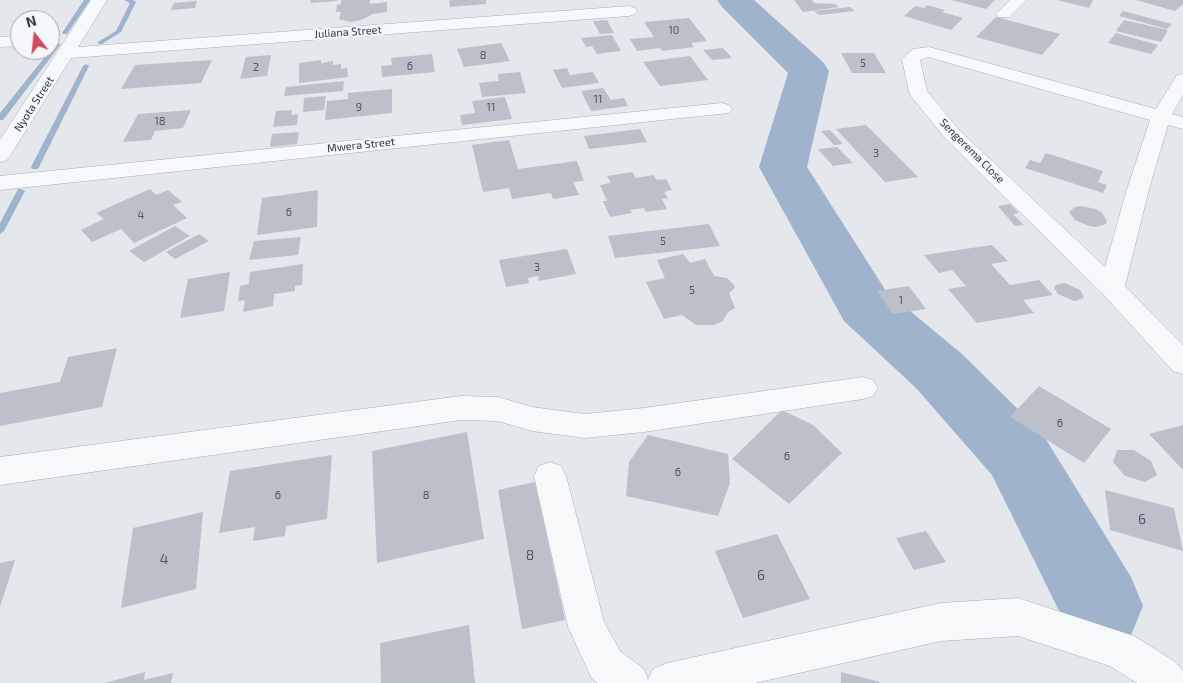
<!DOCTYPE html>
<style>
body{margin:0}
#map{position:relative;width:1183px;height:683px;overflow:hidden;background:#e4e7ec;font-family:"Exo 2",sans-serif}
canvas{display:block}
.north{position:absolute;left:10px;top:10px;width:50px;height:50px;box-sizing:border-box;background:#f4f6f9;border:1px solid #a4a8b1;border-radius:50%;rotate:344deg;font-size:14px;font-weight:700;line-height:20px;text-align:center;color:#2b3445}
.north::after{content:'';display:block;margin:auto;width:18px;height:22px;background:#d1495b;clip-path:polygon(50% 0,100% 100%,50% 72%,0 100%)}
</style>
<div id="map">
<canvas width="1183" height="683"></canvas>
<div class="north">N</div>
</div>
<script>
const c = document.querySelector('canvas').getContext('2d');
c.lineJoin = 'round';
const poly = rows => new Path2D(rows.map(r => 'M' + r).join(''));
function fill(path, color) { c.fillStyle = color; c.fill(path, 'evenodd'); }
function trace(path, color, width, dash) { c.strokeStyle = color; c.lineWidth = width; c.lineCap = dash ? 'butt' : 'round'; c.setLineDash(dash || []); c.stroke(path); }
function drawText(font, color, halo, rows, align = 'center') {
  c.font = font + ' "Exo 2",sans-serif'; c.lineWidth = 4.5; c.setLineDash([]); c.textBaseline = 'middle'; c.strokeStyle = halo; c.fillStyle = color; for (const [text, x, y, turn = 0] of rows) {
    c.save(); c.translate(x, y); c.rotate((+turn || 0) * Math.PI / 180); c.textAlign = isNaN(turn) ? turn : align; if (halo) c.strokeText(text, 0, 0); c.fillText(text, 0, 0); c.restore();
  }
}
const stream = poly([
 [84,0,90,0,67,34,63,34,62,33,84,0],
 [124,0,133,0,136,2,121,32,102,44,98,44,98,42,116,31,130,3,124,0],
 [56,43,61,44,3,120,0,120,0,113,56,43],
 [86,64,89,66,39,167,38,169,32,169,31,167,83,66,86,64],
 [18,189,21,189,25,191,4,231,0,234,0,223,18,189]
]);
const river = poly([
 [717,0,754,0,823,62,829,71,807,167,886,291,962,354,1042,433,1131,577,1143,606,1131,635,1101,647,1071,635,992,475,916,388,844,321,759,167,788,73,722,7,717,0]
]);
const building = poly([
 [311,0,337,0,337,1,310,3],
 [341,0,370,0,370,4,387,2,387,12,373,14,361,20,350,22,339,19,341,12,336,12,337,5,341,4],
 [449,0,486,0,486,4,450,7],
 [794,0,812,0,814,3,835,4,839,7,803,12],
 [951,0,995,0,986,9],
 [1057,0,1093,0,1089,8],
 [1136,0,1183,0,1183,4,1175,11],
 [197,1,195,8,171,10,174,3],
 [927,5,945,10,942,12,963,18,951,30,904,16,915,6,924,8],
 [850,7,855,11,819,15,814,11],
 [1123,11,1172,24,1167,29,1119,16],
 [996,17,1060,34,1042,55,976,37],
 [689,18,707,41,691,43,694,47,662,51,660,48,637,51,630,39,654,37,644,22],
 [607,20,614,33,600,34,593,21],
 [1124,20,1168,30,1161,42,1116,31],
 [1116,33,1158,45,1151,54,1108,43],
 [612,35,621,51,597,54,592,46,586,47,581,38],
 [501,43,510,61,464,67,457,49],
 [723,48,732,58,712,60,703,50],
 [841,53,874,53,886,73,852,73],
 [432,54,435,72,382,77,381,66,392,65,391,58],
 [271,55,267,76,240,79,246,57],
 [690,56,708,80,660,86,643,62],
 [212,60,201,83,121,89,135,65],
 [321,60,321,63,333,61,333,65,341,64,341,69,347,68,348,77,299,83,299,63],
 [567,68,570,75,593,72,599,83,562,88,553,70],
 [520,72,526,93,482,97,479,83,499,81,498,74],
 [344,81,343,91,284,96,286,87],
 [603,88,611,100,624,98,628,106,591,111,581,91],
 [392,89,392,113,325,120,327,101,348,99,348,93],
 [326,96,324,110,303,112,304,98],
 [505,97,512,119,462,125,460,115,475,113,472,101],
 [191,110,183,128,155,131,151,140,123,142,138,114],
 [292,110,291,115,298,114,297,125,273,127,276,111],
 [866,125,918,177,885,182,836,129],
 [640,129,647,142,589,149,584,136],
 [830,130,843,144,834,145,821,131],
 [299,132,297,144,270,147,272,134],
 [509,140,518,169,577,161,584,181,573,182,579,195,553,199,551,193,512,199,509,188,483,192,472,145],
 [837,147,853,163,833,166,818,149],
 [1046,153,1103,171,1098,182,1107,185,1103,193,1025,168,1030,160,1040,163],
 [632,172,636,178,653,175,657,180,666,179,672,190,664,192,668,198,662,199,667,209,646,212,644,208,630,210,632,213,610,217,603,201,607,201,600,185,611,183,607,176],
 [150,189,156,195,168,190,182,202,173,205,187,218,134,243,121,229,92,242,81,230,104,219,96,213],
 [318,190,317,227,257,235,262,198],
 [1010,204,1019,213,1013,214,1024,225,1015,226,998,206],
 [1081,206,1096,209,1102,213,1107,221,1106,224,1096,227,1089,226,1075,220,1069,212,1075,207],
 [709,224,720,246,615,258,608,236],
 [175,226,190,236,144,262,129,251],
 [199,234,209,241,175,259,166,252],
 [301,237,298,255,249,260,254,241],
 [992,245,1008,261,991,264,1010,285,1039,280,1053,295,1023,300,1034,313,977,323,948,289,966,286,952,270,939,273,924,255],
 [567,249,576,274,539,281,538,276,528,278,529,283,506,287,499,260],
 [683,254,690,263,705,259,714,276,727,278,734,285,735,288,729,293,735,308,728,312,723,321,714,325,696,325,682,315,664,319,646,282,665,278,657,260],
 [303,264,302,285,295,286,295,291,274,294,273,306,243,312,245,300,238,301,240,286,249,284,250,272],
 [230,272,224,311,180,318,188,279],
 [1065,283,1080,290,1084,297,1082,299,1074,301,1058,294,1054,288,1056,285],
 [909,286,926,309,893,314,877,291],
 [117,348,102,407,0,426,0,393,60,382,68,357],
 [1039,386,1111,429,1084,463,1010,417],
 [782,410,813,425,842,453,789,504,732,459],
 [1183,425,1183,470,1149,434],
 [467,432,484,539,377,563,372,451],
 [648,435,728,454,730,483,718,516,626,496,629,462],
 [1117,450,1134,450,1151,461,1157,475,1145,482,1125,476,1113,462],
 [332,455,327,519,286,526,285,536,253,541,255,527,219,533,230,471],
 [535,482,565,620,522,629,498,490],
 [1105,490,1174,508,1183,551,1110,530],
 [203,512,196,589,121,608,133,528],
 [926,531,946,562,914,570,896,538],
 [777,534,810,599,743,618,715,551],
 [15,560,0,607,0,563],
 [469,625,475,683,381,683,380,643],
 [145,672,144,680,173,673,171,683,105,683],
 [841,672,880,682,879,683,841,683]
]);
const minor = poly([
 [91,0,107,0,78,47,629,6,635,8,637,11,635,14,629,16,71,58,10,156,7,160,0,162,0,140,91,0],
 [1010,0,1027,0,1010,17,998,17,996,14,1010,0],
 [20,36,20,46,0,47,0,37,20,36],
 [929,47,1156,109,1177,75,1183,74,1183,95,1172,114,1183,117,1183,129,1168,125,1149,189,1125,286,1183,345,1183,374,1173,371,1103,294,945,138,911,96,909,92,902,59,913,49,929,47],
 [928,57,1150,120,1127,189,1105,267,959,130,927,91,920,60,928,57],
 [722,103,729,105,732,109,729,113,0,190,0,176,722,103],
 [863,377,873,380,878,388,873,396,863,399,644,432,585,438,532,431,498,421,461,420,0,485,0,457,461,396,498,397,532,407,585,414,644,408,863,377],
 [550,462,561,466,566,476,604,622,620,651,644,669,648,680,653,669,667,663,941,603,1018,598,1134,636,1174,661,1183,671,1183,683,1137,683,1110,666,1018,636,941,641,755,683,598,683,592,679,568,627,534,476,539,466,550,462]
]);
const numberNames = [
 ["10",674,30],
 ["8",483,55],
 ["5",863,63],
 ["6",410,66],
 ["2",256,67],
 ["11",598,99],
 ["9",359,107],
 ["11",491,107],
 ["18",160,121],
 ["3",876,153],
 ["6",289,212],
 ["4",141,215],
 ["5",663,241],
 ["3",537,267],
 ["5",692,290],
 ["1",901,300],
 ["6",1060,423],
 ["6",787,456],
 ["6",678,472],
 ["6",278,495],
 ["8",426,495]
];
const farStreetnames = [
 ["Juliana Street",348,32,-4],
 ["Nyota Street",34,104,-57],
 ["Mwera Street",361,145,-6],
 ["Sengerema Close",972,151,45]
];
const nearNumbernames = [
 ["6",1142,519],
 ["8",530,555],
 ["4",164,559],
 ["6",761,575]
];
fill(stream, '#9fb4cc');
fill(river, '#9fb4cc');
fill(building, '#bbc0ca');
trace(minor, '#a9aeb7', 1);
fill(minor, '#f7f8fa');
drawText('11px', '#4f5766', null, numberNames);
drawText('11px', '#2b3445', '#f4f6f9', farStreetnames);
drawText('14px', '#4f5766', null, nearNumbernames);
</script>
